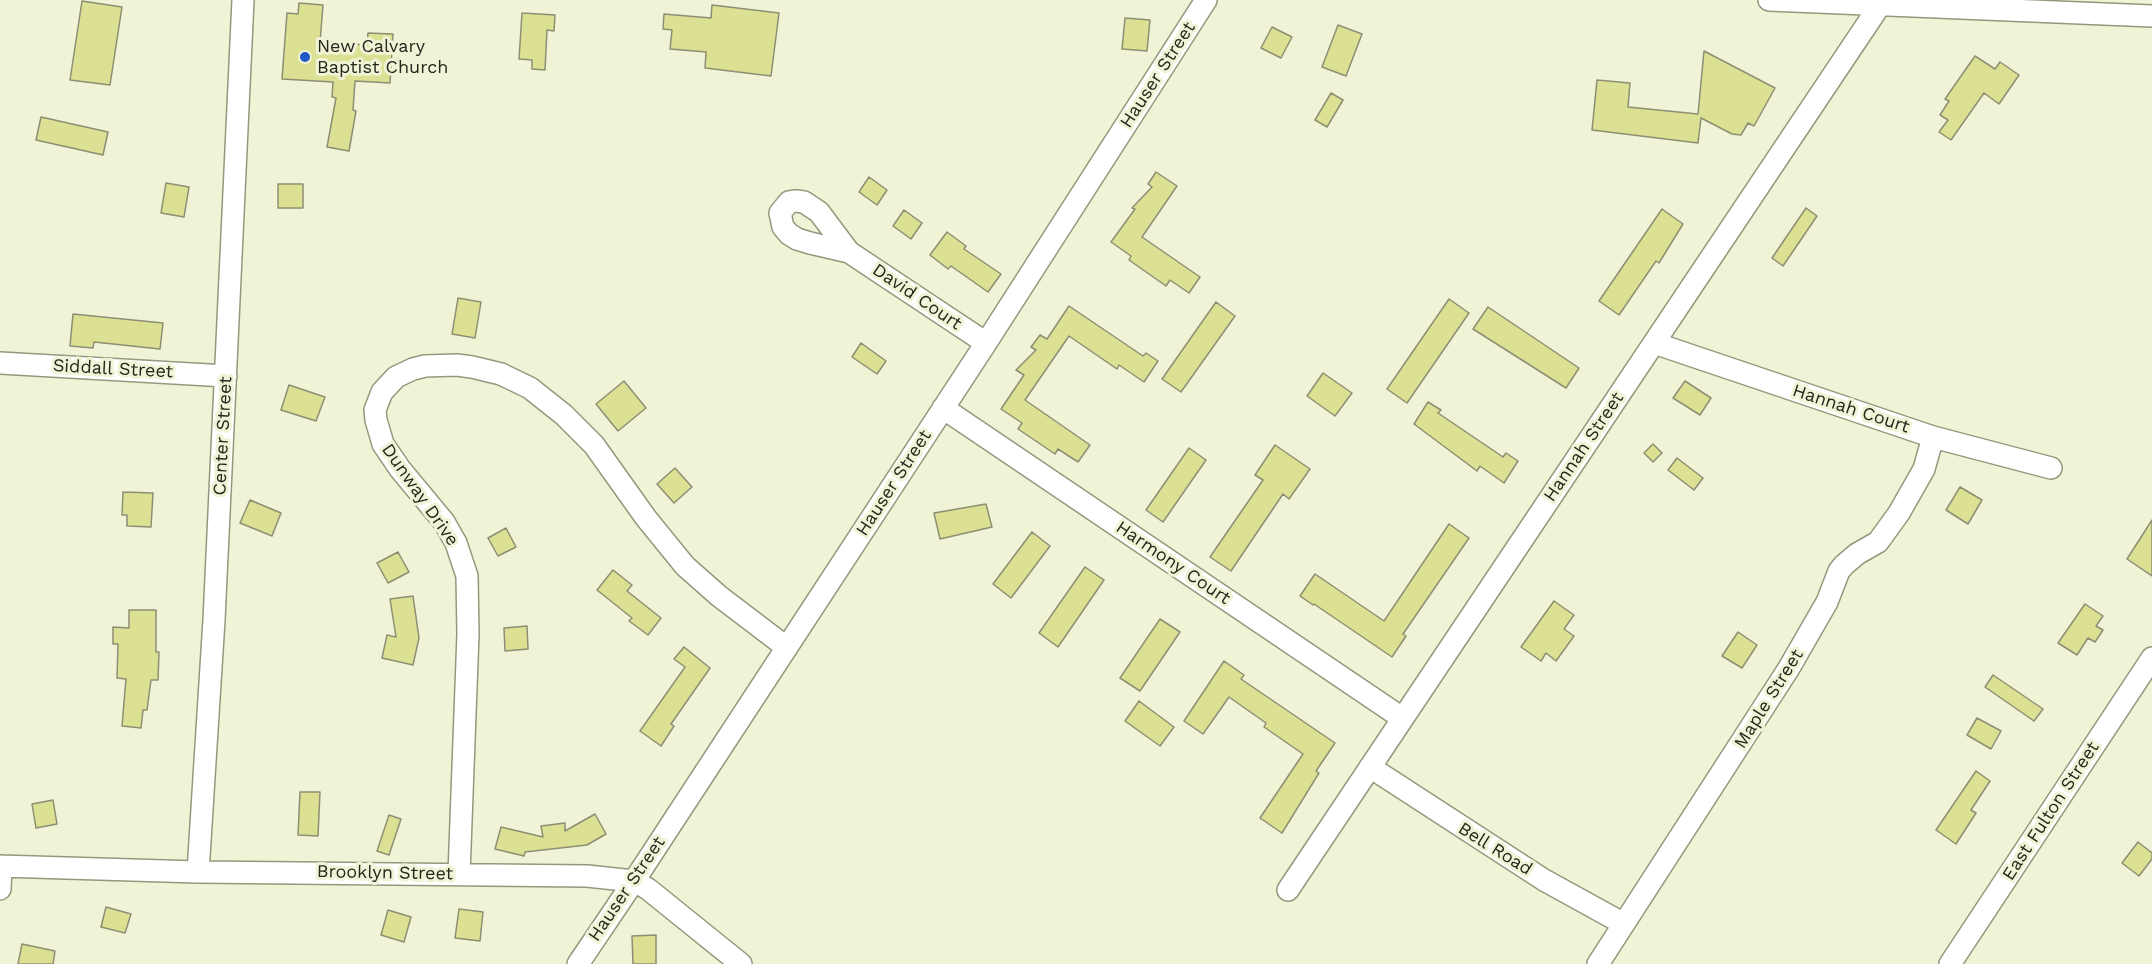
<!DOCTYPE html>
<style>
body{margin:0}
canvas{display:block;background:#f0f3d5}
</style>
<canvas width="2152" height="964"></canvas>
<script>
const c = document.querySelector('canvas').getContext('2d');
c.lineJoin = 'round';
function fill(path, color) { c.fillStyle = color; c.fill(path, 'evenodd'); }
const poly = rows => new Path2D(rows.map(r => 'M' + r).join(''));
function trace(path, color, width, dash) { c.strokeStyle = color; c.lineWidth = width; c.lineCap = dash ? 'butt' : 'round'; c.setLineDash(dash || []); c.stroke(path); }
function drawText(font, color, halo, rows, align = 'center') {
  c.font = font + ' "Work Sans",sans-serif'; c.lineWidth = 6; c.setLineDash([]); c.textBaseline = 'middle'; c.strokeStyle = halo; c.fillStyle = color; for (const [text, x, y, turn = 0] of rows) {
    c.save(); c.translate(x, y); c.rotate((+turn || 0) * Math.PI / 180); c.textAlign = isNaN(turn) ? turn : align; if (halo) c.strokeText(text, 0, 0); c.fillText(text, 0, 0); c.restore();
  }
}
const building = poly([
 [82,1,122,7,110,85,70,80,82,1],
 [299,3,323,5,320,42,367,45,368,33,393,34,390,83,355,81,353,110,356,111,349,151,327,147,336,98,332,97,333,82,282,79,287,13,298,14,299,3],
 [712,5,779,13,771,76,705,68,706,52,670,49,672,30,663,29,664,14,711,18,712,5],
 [522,13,555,15,554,31,547,30,545,70,532,69,532,60,519,59,522,13],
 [1125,18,1150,20,1147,51,1122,49,1125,18],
 [1338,25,1362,34,1346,76,1322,67,1338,25],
 [1272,27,1292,37,1281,58,1261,48,1272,27],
 [1704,51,1775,88,1754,126,1748,123,1741,135,1732,134,1701,118,1698,143,1592,130,1597,80,1630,83,1628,107,1698,114,1704,51],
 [1975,56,1995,69,2000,62,2019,75,1999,104,1984,93,1951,140,1939,132,1948,120,1940,115,1949,101,1945,99,1975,56],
 [1331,93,1343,100,1327,127,1315,120,1331,93],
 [41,117,108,132,103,155,36,140,41,117],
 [1156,172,1177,186,1142,237,1200,277,1189,293,1170,280,1166,286,1129,260,1131,256,1111,242,1135,209,1132,208,1152,187,1148,184,1156,172],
 [869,177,887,190,877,205,859,192,869,177],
 [166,183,189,187,184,217,161,213,166,183],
 [278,184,303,184,303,208,278,208,278,184],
 [1806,208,1817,216,1783,266,1772,258,1806,208],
 [1662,209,1683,224,1659,263,1656,261,1619,315,1599,301,1662,209],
 [904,210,922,223,911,239,893,226,904,210],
 [947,232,966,246,964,249,1001,274,988,292,951,266,948,269,930,255,947,232],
 [458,298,481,302,475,338,452,334,458,298],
 [1449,299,1469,313,1407,403,1387,389,1449,299],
 [1216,302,1235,316,1181,392,1162,379,1216,302],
 [1069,306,1143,356,1146,353,1158,361,1144,382,1119,365,1117,369,1069,336,1025,400,1090,445,1078,462,1058,449,1055,454,1018,429,1022,423,1001,409,1024,375,1016,370,1036,350,1031,347,1040,335,1047,339,1069,306],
 [1488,307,1579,368,1566,388,1473,329,1488,307],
 [73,314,163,323,160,349,94,342,93,348,70,346,73,314],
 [861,343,886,361,877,374,852,357,861,343],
 [1323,373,1352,393,1335,416,1307,396,1323,373],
 [624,381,646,408,618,431,596,404,624,381],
 [1685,381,1711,398,1700,415,1673,398,1685,381],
 [289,385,325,397,316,421,281,410,289,385],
 [1428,402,1441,410,1438,413,1503,457,1506,453,1518,461,1504,483,1480,466,1477,471,1414,424,1428,402],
 [1653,444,1662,453,1653,462,1644,453,1653,444],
 [1275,445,1310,469,1289,499,1283,494,1231,571,1210,557,1263,480,1255,475,1275,445],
 [1189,448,1206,460,1163,522,1146,510,1189,448],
 [1677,458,1703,478,1694,490,1668,470,1677,458],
 [675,468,692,487,674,503,657,484,675,468],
 [1960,487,1982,500,1968,524,1946,510,1960,487],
 [123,492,153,493,151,527,127,526,127,515,122,515,123,492],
 [250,500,281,513,272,536,240,523,250,500],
 [986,504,992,527,940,539,934,513,986,504],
 [2152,520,2152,576,2127,559,2152,520],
 [1449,524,1469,538,1403,634,1406,636,1392,657,1314,604,1313,605,1300,596,1315,574,1384,621,1449,524],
 [506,528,516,547,498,556,488,538,506,528],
 [1032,532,1050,546,1011,598,993,584,1032,532],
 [398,552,409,572,388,583,377,563,398,552],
 [1085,567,1104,580,1058,647,1039,633,1085,567],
 [613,570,632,585,627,591,661,618,648,635,629,621,632,618,597,590,613,570],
 [413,596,419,638,413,665,382,658,387,635,396,637,390,599,413,596],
 [1554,601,1574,615,1564,629,1574,636,1556,661,1546,653,1541,661,1521,647,1554,601],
 [2085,604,2103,616,2096,626,2103,630,2095,642,2088,638,2077,655,2058,643,2085,604],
 [129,610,156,610,156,652,159,652,158,680,151,680,147,710,143,710,141,728,122,726,126,679,117,678,118,644,113,644,113,627,129,628,129,610],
 [1160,619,1180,632,1140,691,1120,678,1160,619],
 [527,626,528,649,505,651,504,628,527,626],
 [1738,632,1757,645,1742,668,1722,656,1738,632],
 [684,647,710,668,671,724,674,726,661,746,640,731,685,667,674,659,684,647],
 [1224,661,1244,675,1241,679,1335,743,1316,771,1319,773,1282,833,1260,818,1303,754,1264,727,1266,723,1229,697,1203,734,1184,721,1224,661],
 [1993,675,2043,709,2034,721,1985,687,1993,675],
 [1139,701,1174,727,1160,746,1125,721,1139,701],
 [1977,718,2001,731,1991,749,1967,735,1977,718],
 [1976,771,1990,781,1971,810,1976,813,1956,844,1936,830,1976,771],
 [300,792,320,792,318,836,298,835,300,792],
 [53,800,57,824,36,828,32,804,53,800],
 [595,814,606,834,587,845,525,852,524,856,495,849,501,827,543,837,541,826,565,823,565,831,595,814],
 [389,815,401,819,389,855,377,851,389,815],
 [2138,842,2152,853,2152,859,2139,876,2122,863,2138,842],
 [106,907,131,914,125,933,101,927,106,907],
 [459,909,483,912,480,941,455,938,459,909],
 [388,910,411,917,404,942,381,935,388,910],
 [656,935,656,964,633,964,632,936,656,935],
 [22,944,55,951,53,964,18,964,22,944]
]);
const minor = poly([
 [1769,0,2152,16],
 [796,201,804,202,819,212,849,252,810,243,797,239,789,234,783,227,780,213,789,202,796,201],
 [849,252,986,343],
 [1654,343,1933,437,2051,468],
 [0,363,226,376],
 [943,408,1402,718],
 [1370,767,1544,880,1624,924],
 [0,866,198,872,587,876,634,881,648,889,741,964],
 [198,872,214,620,243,0],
 [459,874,468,634,467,576,456,543,444,522,400,469,383,444,376,420,375,410,382,392,396,377,413,369,425,366,457,365,472,367,501,374,530,388,564,415,594,445,646,518,685,566,719,596,786,647],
 [0,889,1,866],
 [1288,890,1880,5,1880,0],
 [578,964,634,881,986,343,1206,0],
 [1598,964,1789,668,1827,602,1839,571,1844,565,1857,554,1878,542,1899,513,1924,469,1933,437],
 [1950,964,2152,658]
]);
const markers = [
 [305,57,6,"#205ac7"]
];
const poiNames = [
 ["New Calvary",317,47],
 ["Baptist Church",317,68]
];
const streetNames = [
 ["Hauser Street",1158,75,-57],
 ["David Court",917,297,34],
 ["Siddall Street",113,369,3],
 ["Hannah Court",1851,409,18],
 ["Center Street",223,436,-87],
 ["Hannah Street",1584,447,-56],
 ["Hauser Street",894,483,-57],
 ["Dunway Drive",420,495,55],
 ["Harmony Court",1173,563,34],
 ["Maple Street",1769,699,-58],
 ["East Fulton Street",2051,811,-57],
 ["Bell Road",1495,849,32],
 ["Brooklyn Street",385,873,1],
 ["Hauser Street",627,889,-56]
];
fill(building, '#dbe093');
trace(building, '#8d8f74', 1.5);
trace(minor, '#96987d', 24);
trace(minor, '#fff', 21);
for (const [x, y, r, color] of markers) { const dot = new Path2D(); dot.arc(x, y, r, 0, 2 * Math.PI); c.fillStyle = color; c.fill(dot); trace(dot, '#f0f3d5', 2); }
drawText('18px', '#26271c', '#f0f3d5', poiNames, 'left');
drawText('18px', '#26271c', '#f0f3d5', streetNames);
</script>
